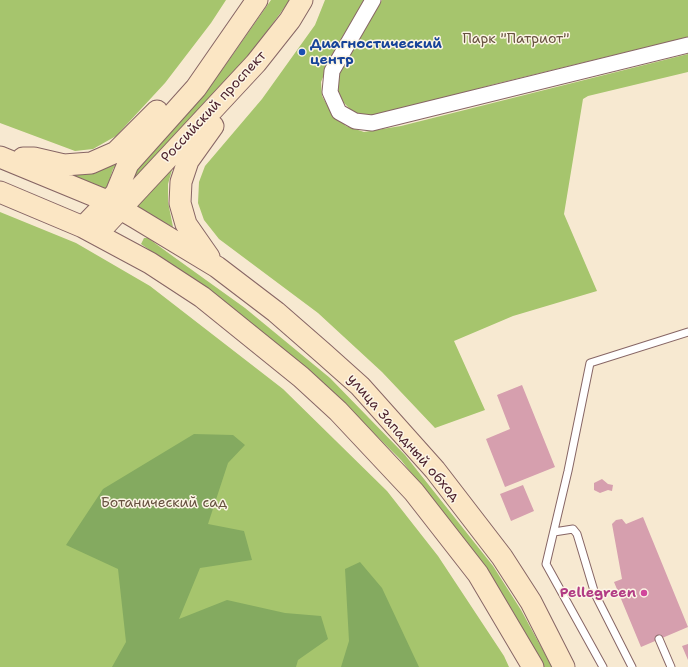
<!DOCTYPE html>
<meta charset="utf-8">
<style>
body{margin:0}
canvas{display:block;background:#f7e9d1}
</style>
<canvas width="688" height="667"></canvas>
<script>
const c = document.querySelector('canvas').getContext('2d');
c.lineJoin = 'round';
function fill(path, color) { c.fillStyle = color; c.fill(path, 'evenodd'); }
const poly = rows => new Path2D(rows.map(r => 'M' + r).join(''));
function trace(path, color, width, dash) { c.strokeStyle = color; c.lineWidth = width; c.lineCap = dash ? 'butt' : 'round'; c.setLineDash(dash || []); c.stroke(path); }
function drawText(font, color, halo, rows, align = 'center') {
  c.font = font + ' "Shantell Sans",sans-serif'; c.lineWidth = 3; c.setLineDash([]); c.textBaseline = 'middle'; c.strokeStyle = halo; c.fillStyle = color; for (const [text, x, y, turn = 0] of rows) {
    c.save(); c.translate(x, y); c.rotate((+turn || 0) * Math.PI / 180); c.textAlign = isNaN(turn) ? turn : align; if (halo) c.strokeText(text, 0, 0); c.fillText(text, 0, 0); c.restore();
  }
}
const green = poly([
 [0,0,226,0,211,23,165,83,116,136,93,149,75,151,0,123],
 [271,0,290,0,231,80,130,189,130,178,141,159,222,70],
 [325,0,364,0,332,55,321,82,322,96,331,112,346,126,364,132,401,126,688,54,688,72,588,96,583,99,564,214,597,291,513,316,454,341,485,410,435,428,382,372,318,313,219,239,204,220,198,203,199,182,205,166,262,99,315,25],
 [382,0,688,0,688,37,495,84,366,119,352,111,340,99,337,88,339,74],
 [181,150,172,170,168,184,168,202,173,227,134,206],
 [126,151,113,169,106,190,64,171],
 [0,212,76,243,150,286,283,389,387,491,438,556,504,656,509,667,0,667],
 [144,238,148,238,167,252,245,308,330,378,405,455,493,566,521,610,552,667,543,667,515,615,487,569,401,460,325,385,241,315,141,244]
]);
const forest = poly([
 [194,434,233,435,245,445,228,463,208,524,244,531,252,560,200,568,179,619,227,600,285,613,321,616,328,639,298,660,296,667,112,667,126,642,118,569,66,545,103,489],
 [360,562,382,588,419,667,341,667,349,641,345,569]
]);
const building = poly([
 [522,385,555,467,505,487,486,439,510,429,497,395],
 [602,479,608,484,613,485,612,491,608,490,600,493,594,490,594,483],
 [523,485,534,511,511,521,500,494],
 [643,517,688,627,641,647,614,582,622,579,612,524,616,520,622,519,626,524],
 [688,644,688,660,682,646]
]);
const service = poly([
 [554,532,573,529,577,534,595,594,632,667],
 [659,639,671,667],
 [603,667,546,564,568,471,590,363,688,332]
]);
const minor = poly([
 [373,0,332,71,330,92,339,112,355,121,372,123,688,45]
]);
const secondary = poly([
 [0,157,107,201,136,218,217,267,276,312,323,353,360,386,435,470,502,557,531,602,564,667],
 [23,158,34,158,64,165,91,163,116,152,157,111],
 [0,192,83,227,150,263,202,297,301,377,338,411,414,492,478,574,533,667],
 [83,227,116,193,128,164,196,88,257,0],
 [97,234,256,63,290,20,302,0],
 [209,257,186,224,180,203,181,182,188,161,213,126]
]);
const markers = [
 [302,52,4,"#1a4fb4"],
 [644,593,4,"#d1479c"]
];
const parkNames = [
 ["Парк \"Патриот\"",516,39],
 ["Ботанический сад",164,503]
];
const transitNames = [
 ["Диагностический",310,44],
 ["центр",310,60]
];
const streetNames = [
 ["Российский проспект",214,107,-47],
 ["улица Западный обход",403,438,49]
];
const hotelNames = [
 ["Pellegreen",636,593]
];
fill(green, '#a6c56d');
fill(forest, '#84aa60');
fill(building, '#d69fae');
trace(service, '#876665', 9);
trace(minor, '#876665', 17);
trace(secondary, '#876665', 23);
trace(service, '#fff', 7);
trace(minor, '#fff', 15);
trace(secondary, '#fbe6c4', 21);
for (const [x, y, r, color] of markers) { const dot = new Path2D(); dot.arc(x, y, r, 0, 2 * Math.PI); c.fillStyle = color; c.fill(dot); trace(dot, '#fcf5e5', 1.5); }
drawText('14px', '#66513f', '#fcf5e5', parkNames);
drawText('bold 14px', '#164399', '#fcf5e5', transitNames, 'left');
drawText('14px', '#4a1f2b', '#fcf5e5', streetNames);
drawText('bold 14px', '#b23c85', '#fcf5e5', hotelNames, 'right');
</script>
